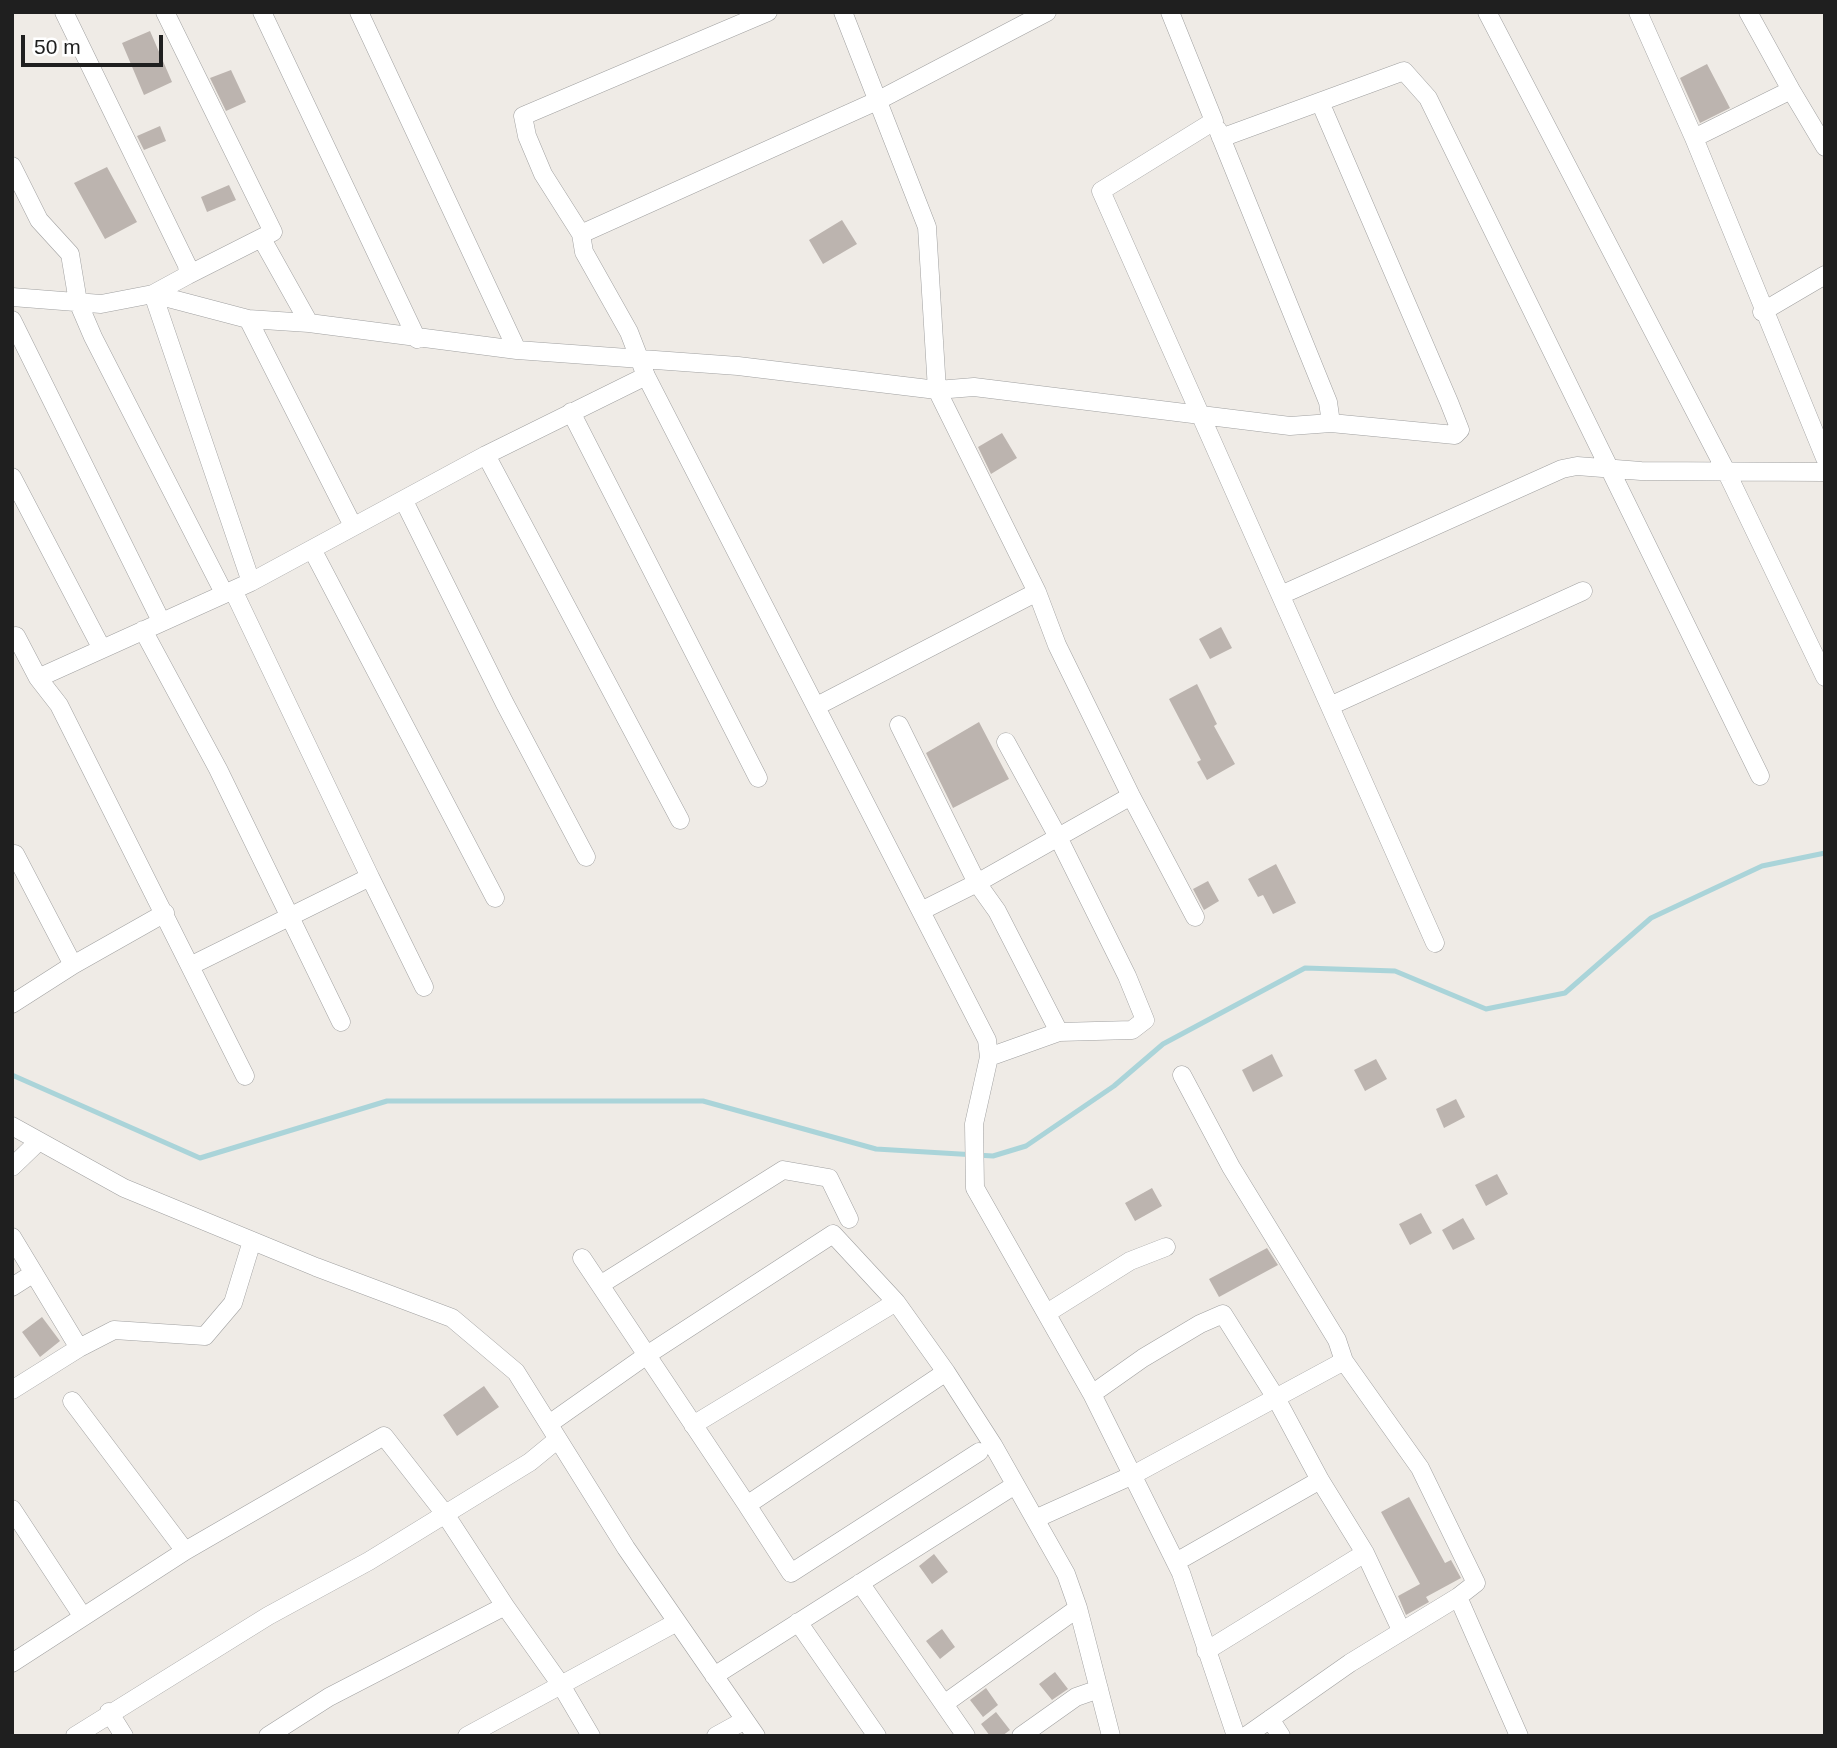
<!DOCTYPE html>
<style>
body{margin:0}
#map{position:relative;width:1837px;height:1748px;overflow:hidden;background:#efebe6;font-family:Helvetica,sans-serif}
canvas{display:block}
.frame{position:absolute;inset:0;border:14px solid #1f1f1f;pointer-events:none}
.scale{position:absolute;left:21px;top:35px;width:142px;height:32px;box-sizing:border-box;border:4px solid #1f1f1f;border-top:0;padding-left:9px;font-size:21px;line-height:24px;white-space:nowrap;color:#1f1f1f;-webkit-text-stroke:5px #fff;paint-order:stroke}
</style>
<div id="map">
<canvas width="1837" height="1748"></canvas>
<div class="frame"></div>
<div class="scale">50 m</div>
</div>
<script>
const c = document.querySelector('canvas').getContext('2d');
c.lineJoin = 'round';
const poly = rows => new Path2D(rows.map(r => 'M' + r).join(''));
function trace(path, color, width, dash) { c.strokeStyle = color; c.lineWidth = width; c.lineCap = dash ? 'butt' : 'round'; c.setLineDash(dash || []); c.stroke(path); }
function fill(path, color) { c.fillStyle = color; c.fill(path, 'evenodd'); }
const stream = poly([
 [12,1075,200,1158,387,1101,703,1101,876,1149,993,1156,1026,1146,1114,1086,1163,1044,1305,968,1395,971,1486,1009,1565,993,1651,918,1762,866,1825,853]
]);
const building = poly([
 [150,31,172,82,144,95,122,43],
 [1707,64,1730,108,1700,123,1680,78],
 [231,70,246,102,226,111,210,78],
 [160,126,166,141,144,150,137,136],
 [107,167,137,222,105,239,74,183],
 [229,185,236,200,207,212,201,197],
 [842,220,857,244,823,264,809,240],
 [1002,433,1017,458,991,474,978,447],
 [1221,627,1232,648,1210,659,1199,639],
 [1197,684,1217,724,1214,726,1235,764,1207,780,1197,762,1201,760,1169,699],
 [979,722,1009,779,953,808,926,753],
 [1276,864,1296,903,1273,914,1263,895,1258,897,1248,879],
 [1208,881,1219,901,1204,910,1193,889],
 [1272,1054,1283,1076,1253,1092,1242,1070],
 [1376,1059,1387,1079,1365,1091,1354,1070],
 [1456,1099,1465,1117,1444,1128,1436,1109],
 [1497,1174,1508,1194,1486,1206,1475,1185],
 [1152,1188,1162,1206,1135,1221,1125,1203],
 [1421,1213,1432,1233,1410,1245,1399,1224],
 [1463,1218,1475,1239,1453,1250,1442,1230],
 [1267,1248,1278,1265,1219,1297,1209,1279],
 [42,1317,60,1341,40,1357,22,1332],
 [484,1386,499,1407,457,1436,443,1415],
 [1409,1497,1445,1563,1451,1560,1461,1578,1426,1597,1429,1602,1406,1615,1398,1596,1420,1584,1381,1512],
 [934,1554,948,1572,932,1584,919,1566],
 [942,1629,955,1647,940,1659,926,1641],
 [1055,1672,1068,1689,1052,1700,1039,1684],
 [986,1688,998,1705,983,1717,970,1700],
 [996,1712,1010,1730,1002,1736,990,1736,981,1724]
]);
const minor = poly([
 [165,12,273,232,188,275],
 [262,12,417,339],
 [359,12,517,350],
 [768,12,523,116,527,136,543,174,581,234,584,252,629,332,646,376,987,1040,989,1057,974,1124,975,1188,1092,1394,1181,1573,1236,1736],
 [843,12,927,227,937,390,1037,592,1057,645,1131,796,1195,917],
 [1170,12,1214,121,1101,191,1435,943],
 [1487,12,1726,471,1825,677],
 [1638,12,1694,138,1825,458],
 [1748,12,1791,90],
 [1218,130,1328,402,1331,423],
 [1221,138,1404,71,1428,98,1760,776],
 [1694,138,1791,90,1825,147],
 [12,166,39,220,70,254,78,302,93,337,224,593],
 [581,234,879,100,1047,12],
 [262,239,309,323],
 [12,297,101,304,153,294,188,275,187,265,64,12],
 [1762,312,1825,275],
 [248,319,353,526],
 [12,320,161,621],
 [571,412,758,778],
 [486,455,680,820],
 [12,477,102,649],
 [404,501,504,702,586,857],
 [313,551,495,898],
 [251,582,153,294,248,319,309,323,517,350,738,366,937,390,974,387,1290,426,1331,423,1455,435,1460,430,1449,402,1320,102],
 [233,590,370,877],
 [1281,595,1562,469,1577,466,1641,471,1825,472],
 [143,630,218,769,341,1022],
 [12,638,16,636,38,678,251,582,486,455,646,376],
 [38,678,59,705,245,1076],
 [817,706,1037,592],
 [1330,706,1583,591],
 [899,725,977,883,1131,796],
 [15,854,73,965],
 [921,911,977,883,997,911,1059,1032],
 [192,965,370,877,424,987],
 [12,1004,73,965,165,913],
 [989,1057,1059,1032,1132,1030,1145,1020,1127,976,1058,837,1006,742],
 [1182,1075,1231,1167,1337,1340,1344,1361,1420,1468,1476,1583,1458,1597,1350,1663,1246,1736],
 [12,1126,124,1188,316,1267,452,1318,516,1372,626,1548,756,1736],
 [12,1167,39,1141],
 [12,1237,79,1348,12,1390],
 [582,1258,747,1505,946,1372],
 [600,1285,783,1170,829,1178,849,1219],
 [12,1287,34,1273],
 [1047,1313,1130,1261,1166,1247],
 [79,1348,114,1330,205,1336,233,1303,252,1241],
 [1092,1394,1143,1358,1200,1324,1223,1314,1276,1398,1320,1480,1365,1553,1401,1630],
 [72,1401,185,1551],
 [549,1424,647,1355,833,1234,896,1302,946,1372,993,1445,1066,1574,1078,1608,944,1704],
 [693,1425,896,1302],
 [747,1505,791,1573,979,1452],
 [12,1509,83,1617],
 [1035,1519,1133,1475,1344,1361],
 [1176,1562,1320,1480],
 [860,1583,966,1736],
 [1458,1597,1519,1736],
 [505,1606,561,1685,591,1736],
 [1078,1608,1111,1736],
 [798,1622,877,1736],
 [1206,1651,1365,1553],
 [12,1663,185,1551,384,1436,445,1514,505,1606,329,1697,268,1736],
 [714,1676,1015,1485],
 [109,1712,124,1736],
 [1270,1719,1281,1736],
 [75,1736,268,1616,369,1561,530,1462,558,1439],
 [467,1736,677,1622],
 [716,1736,745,1720],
 [1021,1736,1076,1697,1099,1689]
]);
trace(stream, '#aad4d9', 5);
fill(building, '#bcb4af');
trace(minor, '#a0a0a0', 19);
trace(minor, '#fff', 18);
</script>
